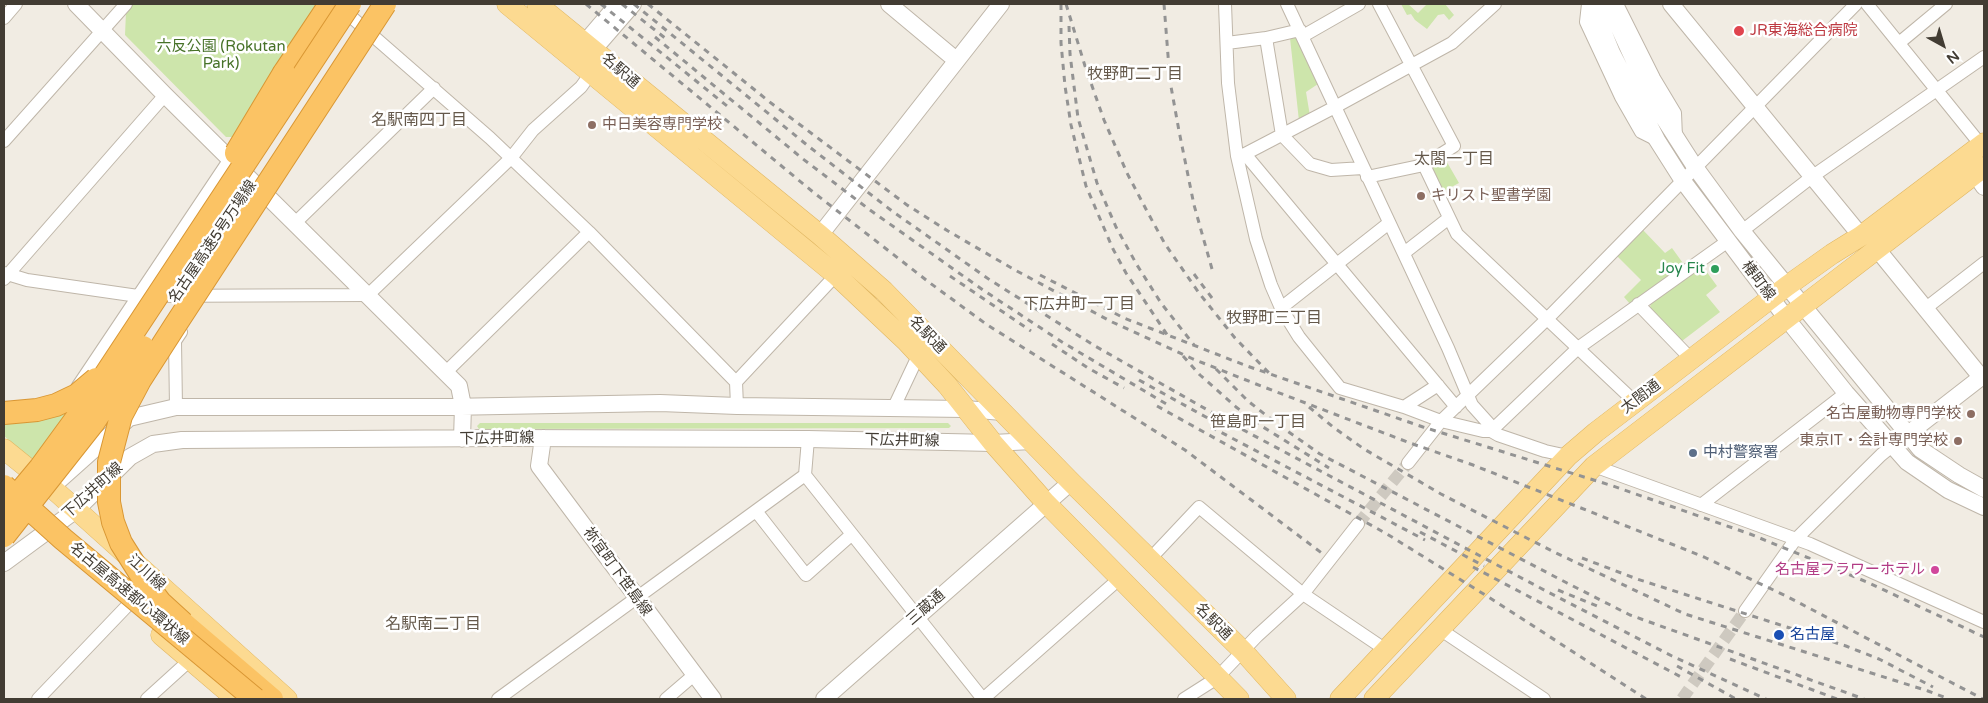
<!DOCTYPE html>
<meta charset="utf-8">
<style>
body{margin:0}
#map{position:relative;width:1988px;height:703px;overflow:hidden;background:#f1ece3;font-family:"Varela Round",sans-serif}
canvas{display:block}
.frame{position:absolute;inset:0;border:5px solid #423c33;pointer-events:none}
.north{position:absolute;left:1918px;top:20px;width:50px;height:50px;-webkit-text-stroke:4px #fff;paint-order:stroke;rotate:141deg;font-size:14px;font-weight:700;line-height:20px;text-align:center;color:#423c33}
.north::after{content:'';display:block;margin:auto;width:18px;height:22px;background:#423c33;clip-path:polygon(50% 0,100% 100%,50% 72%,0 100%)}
</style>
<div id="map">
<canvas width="1988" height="703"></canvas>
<div class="frame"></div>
<div class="north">N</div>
</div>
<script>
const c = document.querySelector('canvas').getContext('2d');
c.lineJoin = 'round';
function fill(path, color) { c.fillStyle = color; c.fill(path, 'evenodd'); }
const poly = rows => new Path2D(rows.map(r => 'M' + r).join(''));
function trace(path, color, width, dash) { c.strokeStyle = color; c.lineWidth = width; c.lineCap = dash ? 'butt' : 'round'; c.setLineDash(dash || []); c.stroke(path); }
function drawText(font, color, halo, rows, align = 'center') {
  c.font = font + ' "Varela Round","Noto Sans JP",sans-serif'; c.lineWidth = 5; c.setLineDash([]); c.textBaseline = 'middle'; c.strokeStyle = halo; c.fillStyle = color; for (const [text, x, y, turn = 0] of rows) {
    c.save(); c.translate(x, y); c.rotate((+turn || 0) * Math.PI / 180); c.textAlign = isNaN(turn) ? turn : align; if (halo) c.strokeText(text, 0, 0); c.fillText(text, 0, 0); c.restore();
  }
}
const green = poly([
 [133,4,318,4,232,137,226,137,125,35,126,12],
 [1401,4,1408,4,1418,13,1427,4,1445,4,1454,15,1449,20,1444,14,1438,15,1427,29,1415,20,1411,14,1407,15],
 [1297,35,1318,84,1306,92,1310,116,1299,121,1290,38],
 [1444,157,1459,183,1442,192,1432,169,1434,164],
 [1643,230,1665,253,1672,248,1685,266,1630,304,1624,297,1641,280,1615,254],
 [1701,264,1717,286,1706,295,1720,312,1682,341,1650,308,1651,301],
 [76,406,33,460,4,436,4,414],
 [480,423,948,423,951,426,949,428,479,429,477,426]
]);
const minorTunnel = poly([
 [1358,524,1408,463],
 [1682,699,1745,611]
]);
const minor = poly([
 [1225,4,1228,83,1237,156,1256,239,1271,285,1281,308,1299,337,1340,388,1404,407,1441,421,1483,431,1491,431,1498,435,1545,451,1568,456],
 [1287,4,1448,348,1472,405,1490,425,1491,431],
 [1588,4,1586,22,1621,97,1641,132,1657,140],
 [1615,4,1619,8,1654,78,1675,113,1676,137],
 [1867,4,1981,145],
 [341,8,490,138,589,232,736,382,737,406],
 [4,18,16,4],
 [1303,36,1359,4],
 [1266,38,1282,135,1310,164,1331,170,1363,168],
 [1227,43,1266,38,1300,30],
 [1899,43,1946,4],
 [4,141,126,4],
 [1245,154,1456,407],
 [1237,156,1245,154,1335,107,1452,43,1495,4],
 [1424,165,1457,234,1635,402],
 [1367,177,1424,165,1454,146,1379,4],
 [295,223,434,88],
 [1742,231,1813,176,1984,57],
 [1404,253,1449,218],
 [4,273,27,280,138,296,368,295,511,158,533,130,581,87,591,73],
 [4,279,165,95],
 [1638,304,1691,359],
 [1281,308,1389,223],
 [1926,308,1984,263],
 [445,373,589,232],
 [736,382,836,275],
 [78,386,234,153],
 [176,407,175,341,181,332],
 [894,407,919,354],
 [1404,407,1438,385],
 [1491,431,1578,348,1728,241],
 [808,439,805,475,983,699],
 [1408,463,1441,421,1547,319,1856,4],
 [1594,466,1810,544,1984,622],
 [1701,505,1846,393],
 [756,511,806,575,851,535],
 [1150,559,1199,507,1303,594,1386,650],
 [1745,611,1795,540,1881,455,1892,446],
 [1441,630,1544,699],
 [38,699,127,606],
 [147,699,190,660],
 [498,699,805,475],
 [666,699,694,675],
 [983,699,1119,579],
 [1184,699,1217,678,1257,636,1303,594,1358,524]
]);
const tertiary = poly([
 [76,4,165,95,459,386,463,406,462,439],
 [889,4,956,60],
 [1592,4,1612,53,1657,140,1683,181,1787,319,1846,393,1907,462,1948,490,1984,507],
 [1608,4,1652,100,1695,167,1742,231,1920,449,1959,475,1984,489],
 [1671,4,1861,236],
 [577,52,618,4],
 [582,54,594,49,633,4],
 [1975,174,1984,187],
 [820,235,1001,4],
 [1877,249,1981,377],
 [543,438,539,466,713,699],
 [1899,441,1984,375],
 [55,484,129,418,176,407,448,407,660,403,737,406,965,409,1003,412],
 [4,563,76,510,130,457,153,444,182,440,506,438,808,439,993,443,1032,441],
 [824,699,1071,482]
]);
const primary = poly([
 [507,4,836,275,906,341,947,385,993,443,1046,503,1239,699],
 [537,4,820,235,884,291,1071,482,1243,651,1286,699],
 [4,449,51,487,287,699],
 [161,635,236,699],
 [1340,699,1568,456,1596,432,1787,286,1832,254,1861,236,1984,143],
 [1374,699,1594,466,1984,167]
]);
const motorway = poly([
 [284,73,330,4],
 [183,623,272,699]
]);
const rail = poly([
 [586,4,813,192,930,283,986,324,1185,450,1323,554],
 [601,4,727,106],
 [622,4,665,38],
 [634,4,807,145,892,211,990,280,1095,346,1234,425,1546,591,1672,656,1766,699],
 [648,4,771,103,907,205,948,231,1015,270,1112,322,1193,359,1256,384,1410,443,1473,465,1704,557,1786,596,1983,699],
 [1061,4,1061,43,1065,86,1071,125,1086,186,1113,249,1126,273,1168,336],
 [1066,4,1085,66,1104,120,1127,173,1148,213,1165,244,1199,293,1235,338,1269,373],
 [1164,4,1170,81,1179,131,1194,205,1212,269],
 [1069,26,1070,54,1078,118,1097,183,1116,227,1137,265,1161,303,1194,345],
 [655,37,803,159,870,210,983,290,1062,342,1168,405],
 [1194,274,1215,302],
 [1040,275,1124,318,1247,366,1423,427,1613,486,1750,534,1867,582,1984,637],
 [950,276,1031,331],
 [1052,344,1088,368,1124,388],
 [1183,356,1200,375,1236,407,1263,427,1329,468],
 [1216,369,1248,401,1276,423,1320,454,1567,583,1630,615,1864,699],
 [1139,380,1222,426],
 [1157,406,1387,534,1490,598,1646,699],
 [1309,407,1333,427,1364,449,1441,494,1554,552,1685,614,1928,691,1949,699],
 [1211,427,1425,540],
 [1420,532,1484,566],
 [1582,558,1637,579,1846,646,1879,659,1933,687],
 [1473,567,1683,678],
 [1558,590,1602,608],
 [1730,659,1837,699],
 [1677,666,1736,699]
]);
const motorwayBridge = poly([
 [236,153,284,73],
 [4,413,37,410,56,405,77,395,96,379],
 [4,486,63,539,255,699],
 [4,511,40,468,78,416,350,4],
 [4,536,94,422,143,347],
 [183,623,160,602,148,586,121,543,113,522,109,502,109,462,121,416,140,380,176,324,385,4]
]);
const markers = [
 [1739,31,6,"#e0444e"],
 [592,125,5,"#8d6e63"],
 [1421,196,5,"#8d6e63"],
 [1715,269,5,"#2e9e5b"],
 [1971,414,5,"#8d6e63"],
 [1958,441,5,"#8d6e63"],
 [1693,453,5,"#5c6f8a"],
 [1935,570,5,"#d1479c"],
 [1779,635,6,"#1a4fb4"]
];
const healthNames = [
 ["JR東海総合病院",1750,31]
];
const parkNames = [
 ["六反公園 (Rokutan",221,47],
 ["Park)",221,64]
];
const streetNames = [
 ["名駅通",620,71,41],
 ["名古屋高速5号万場線",213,242,-56],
 ["椿町線",1758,281,53],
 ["名駅通",927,335,46],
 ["太閤通",1641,397,-37],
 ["下広井町線",497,439,-1],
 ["下広井町線",902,441,1],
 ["下広井町線",93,491,-42],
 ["祢宜町下笹島線",617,572,54],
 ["江川線",146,573,42],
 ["名古屋高速都心環状線",129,594,40],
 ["三蔵通",926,608,-41],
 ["名駅通",1213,622,45]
];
const educationNames = [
 ["中日美容専門学校",602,125],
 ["キリスト聖書学園",1431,196],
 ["名古屋動物専門学校",1961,414,"right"],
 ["東京IT・会計専門学校",1948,441,"right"]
];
const leisureNames = [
 ["Joy Fit",1705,269]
];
const serviceNames = [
 ["中村警察署",1703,453]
];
const hotelNames = [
 ["名古屋フラワーホテル",1925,570]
];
const transitNames = [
 ["名古屋",1790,635]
];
const neighbourhoodNames = [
 ["牧野町二丁目",1135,75],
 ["名駅南四丁目",419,121],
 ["太閤一丁目",1454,160],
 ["下広井町一丁目",1079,305],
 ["牧野町三丁目",1274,319],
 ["笹島町一丁目",1258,423],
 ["名駅南二丁目",433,625]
];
fill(green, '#cde5ab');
trace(minorTunnel, '#cec9c0', 12, [12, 6]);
trace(minor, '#bfb6a9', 14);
trace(tertiary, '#bfb6a9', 18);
trace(primary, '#e0b661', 21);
trace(motorway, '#d99734', 24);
trace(minor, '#fff', 12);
trace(tertiary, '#fff', 16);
trace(primary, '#fcda91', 20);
trace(motorway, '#fbc364', 22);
trace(rail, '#939393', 3, [6, 6]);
trace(motorwayBridge, '#d99734', 24, []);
trace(motorwayBridge, '#fbc364', 22);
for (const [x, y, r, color] of markers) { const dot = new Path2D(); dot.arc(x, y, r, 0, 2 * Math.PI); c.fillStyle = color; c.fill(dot); trace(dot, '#fff', 2); }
drawText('15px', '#be3a42', '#fff', healthNames, 'left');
drawText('15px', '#477228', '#fff', parkNames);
drawText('15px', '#423c33', '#fff', streetNames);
drawText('15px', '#785e54', '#fff', educationNames, 'left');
drawText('15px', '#27864d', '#fff', leisureNames, 'right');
drawText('15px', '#4e5e75', '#fff', serviceNames, 'left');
drawText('15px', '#b23c85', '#fff', hotelNames, 'right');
drawText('15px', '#164399', '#fff', transitNames, 'left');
drawText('16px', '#65594b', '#fff', neighbourhoodNames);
</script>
